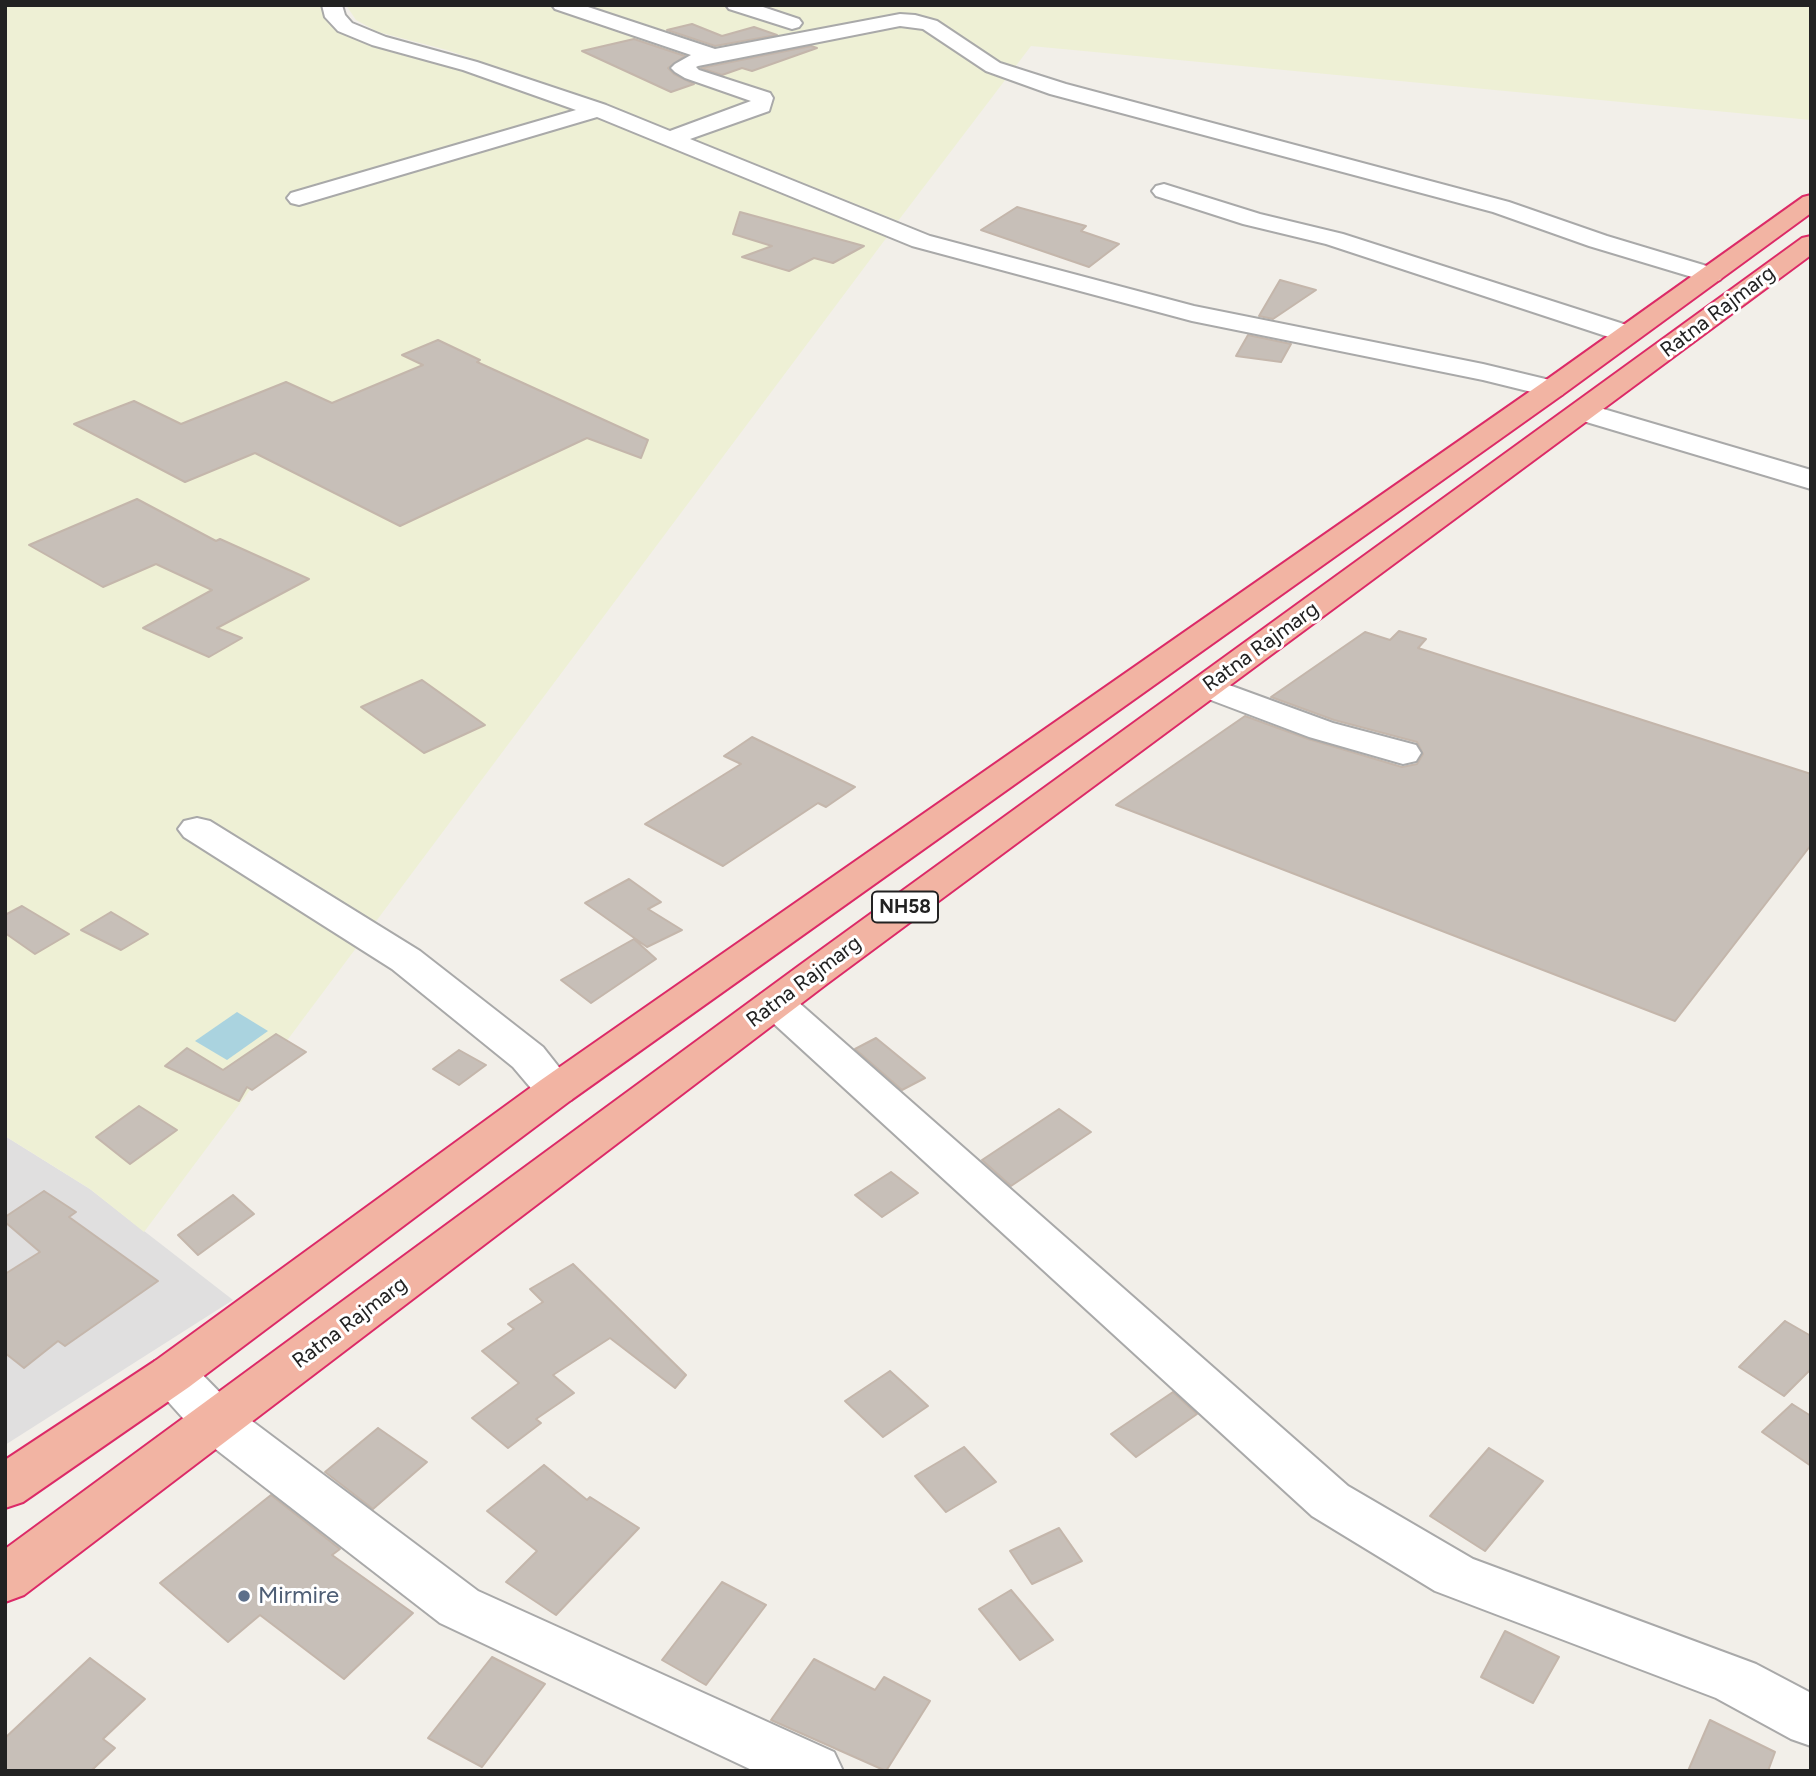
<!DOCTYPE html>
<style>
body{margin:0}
#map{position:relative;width:1816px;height:1776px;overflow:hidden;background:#f2efe9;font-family:Figtree,sans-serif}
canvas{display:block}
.frame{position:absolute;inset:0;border:7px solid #222;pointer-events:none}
</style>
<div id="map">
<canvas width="1816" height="1776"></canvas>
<div class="frame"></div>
</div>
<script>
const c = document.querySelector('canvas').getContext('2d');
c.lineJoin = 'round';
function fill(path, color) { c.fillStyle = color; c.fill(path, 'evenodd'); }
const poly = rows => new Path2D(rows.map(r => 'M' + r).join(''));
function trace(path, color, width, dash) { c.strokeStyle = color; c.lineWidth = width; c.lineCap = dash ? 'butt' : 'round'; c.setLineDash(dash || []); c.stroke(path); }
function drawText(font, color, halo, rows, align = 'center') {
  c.font = font + ' Figtree,sans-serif'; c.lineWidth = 6; c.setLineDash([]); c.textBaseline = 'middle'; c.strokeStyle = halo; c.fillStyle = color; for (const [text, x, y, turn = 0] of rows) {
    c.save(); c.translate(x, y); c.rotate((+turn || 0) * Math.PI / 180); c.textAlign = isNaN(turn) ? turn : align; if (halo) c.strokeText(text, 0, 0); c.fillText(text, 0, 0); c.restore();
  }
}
const residential = poly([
 [5,1136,90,1189,233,1300,5,1445]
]);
const farmland = poly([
 [5,5,320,5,329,23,344,32,440,60,582,109,890,233,144,1232,90,1189,5,1136],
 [346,5,1811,5,1811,120,1031,46,898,221,656,124,447,50,378,32,356,20]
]);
const water = poly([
 [237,1012,268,1031,227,1060,195,1041]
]);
const building = poly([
 [692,24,722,36,754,27,777,35,715,46,667,30,692,24],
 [634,39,685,56,668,68,674,74,694,84,671,92,582,51,634,39],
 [811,46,817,48,752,71,742,68,722,75,701,68,811,46],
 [1017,207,1086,226,1081,231,1119,244,1089,267,981,230,1017,207],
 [740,212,864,246,833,263,814,258,789,271,742,257,772,246,733,234,740,212],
 [1280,280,1316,290,1273,319,1259,316,1280,280],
 [1248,335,1291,344,1281,362,1236,356,1248,335],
 [438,340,480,360,477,362,648,440,641,458,587,438,400,526,255,453,185,482,74,424,134,401,181,424,286,382,332,403,423,365,402,355,438,340],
 [137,499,216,541,220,539,309,579,217,628,242,638,209,657,143,628,212,590,156,564,103,587,29,545,137,499],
 [1399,631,1426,639,1418,648,1811,774,1811,845,1675,1021,1116,805,1245,716,1308,739,1402,767,1417,764,1423,754,1417,742,1334,720,1271,697,1365,632,1390,640,1399,631],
 [422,680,485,725,424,753,361,707,422,680],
 [752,737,855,787,826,807,818,803,723,866,645,824,741,764,724,756,752,737],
 [629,879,661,902,648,909,682,930,647,947,585,903,629,879],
 [22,906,69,934,35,954,5,933,5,915,22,906],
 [111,912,148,934,121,950,81,930,111,912],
 [634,939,656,959,591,1003,561,980,634,939],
 [276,1034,306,1052,252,1090,247,1087,239,1101,165,1066,187,1048,223,1070,276,1034],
 [876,1038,925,1078,902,1090,855,1049,876,1038],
 [459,1050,486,1065,459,1085,433,1069,459,1050],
 [139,1106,177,1130,130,1164,96,1137,139,1106],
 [1059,1109,1091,1132,1011,1186,982,1160,1059,1109],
 [891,1172,918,1193,882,1217,855,1195,891,1172],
 [44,1191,76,1212,69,1217,158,1281,65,1346,58,1341,24,1368,5,1353,5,1274,40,1252,5,1222,5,1217,44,1191],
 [233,1195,254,1214,198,1255,178,1235,233,1195],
 [573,1264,686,1375,675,1388,610,1338,553,1375,574,1393,536,1419,541,1423,508,1448,472,1418,519,1383,482,1351,514,1329,508,1324,543,1302,530,1289,573,1264],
 [1785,1321,1811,1336,1811,1369,1784,1396,1739,1367,1785,1321],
 [890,1371,928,1406,883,1437,845,1401,890,1371],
 [1173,1392,1197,1414,1136,1457,1111,1434,1173,1392],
 [1792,1404,1811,1416,1811,1466,1762,1432,1792,1404],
 [378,1428,427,1462,373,1509,325,1472,378,1428],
 [964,1447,996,1482,946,1512,915,1476,964,1447],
 [1489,1448,1543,1481,1485,1551,1430,1516,1489,1448],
 [544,1465,587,1500,590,1497,639,1528,556,1615,506,1582,537,1551,487,1511,544,1465],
 [271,1495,340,1549,332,1555,413,1613,344,1679,260,1615,228,1642,160,1583,271,1495],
 [1059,1528,1082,1561,1032,1584,1010,1551,1059,1528],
 [722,1582,766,1605,706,1685,662,1660,722,1582],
 [1011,1590,1053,1640,1020,1660,979,1609,1011,1590],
 [1505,1631,1559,1657,1533,1703,1481,1677,1505,1631],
 [492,1657,545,1684,482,1767,428,1738,492,1657],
 [90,1658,145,1699,103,1739,115,1748,91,1771,5,1771,5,1738,90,1658],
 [814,1659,875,1690,884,1677,930,1701,886,1771,771,1720,814,1659],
 [1710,1720,1775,1752,1768,1771,1688,1771,1710,1720]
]);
const minor = poly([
 [322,5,342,5,345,15,352,23,386,37,477,62,606,105,670,131,751,101,685,78,675,72,671,68,675,64,691,55,555,9,552,5,582,5,715,49,900,14,915,15,937,21,1000,63,1066,84,1509,202,1607,236,1720,270,1724,275,1720,280,1711,283,1702,280,1589,246,1493,212,1050,94,986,71,923,29,900,26,698,66,696,67,699,70,770,93,773,98,769,111,690,139,930,236,1194,306,1483,364,1562,383,1566,389,1562,395,1552,397,1483,380,1192,321,912,246,597,117,299,205,291,203,287,198,291,193,576,110,463,70,372,45,338,31,325,17,322,5],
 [726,5,757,5,799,19,802,23,799,27,792,29,729,9,726,5],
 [1164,184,1260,214,1343,234,1636,328,1640,334,1636,340,1627,342,1618,340,1326,244,1243,224,1156,196,1152,191,1156,186,1164,184],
 [1583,403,1811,470,1811,489,1573,418,1569,412,1573,406,1583,403],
 [1207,677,1333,723,1416,745,1421,753,1416,761,1403,764,1309,737,1195,694,1190,687,1195,680,1207,677],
 [197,818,210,821,420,951,543,1047,577,1090,571,1100,556,1105,541,1100,513,1067,392,969,184,837,178,829,184,821,197,818],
 [775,990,789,994,1348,1486,1473,1559,1756,1664,1811,1693,1811,1746,1791,1739,1716,1698,1435,1591,1312,1516,761,1012,755,1003,761,994,775,990],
 [172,1355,189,1361,236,1409,478,1591,834,1752,843,1771,754,1771,440,1623,200,1437,155,1387,148,1374,155,1361,172,1355]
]);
const trunk = poly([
 [1811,195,1811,213,1562,395,571,1100,189,1387,23,1502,5,1508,5,1460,155,1361,541,1080,1542,383,1803,197,1811,195],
 [1811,236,1811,255,828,983,24,1595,5,1602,5,1549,800,965,1802,238,1811,236]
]);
const markers = [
 [244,1596,7,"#5c6f8a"]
];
const shields = [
 [905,907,66]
];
const shieldNames = [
 ["NH58",905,907]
];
const streetNames = [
 ["Ratna Rajmarg",1718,312,-37],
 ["Ratna Rajmarg",1261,647,-36],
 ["Ratna Rajmarg",804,982,-37],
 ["Ratna Rajmarg",350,1323,-37]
];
const nearServicenames = [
 ["Mirmire",258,1596]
];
fill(residential, '#e0dfdf');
fill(farmland, '#eef0d5');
fill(water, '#aad3df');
fill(building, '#c7bfb8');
trace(building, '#c4b6ab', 2);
trace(minor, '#a9a9a9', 4);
trace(trunk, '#dc2a67', 4);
fill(minor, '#fff');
fill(trunk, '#f2b4a3');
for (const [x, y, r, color] of markers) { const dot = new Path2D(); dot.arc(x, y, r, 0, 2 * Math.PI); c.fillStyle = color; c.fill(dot); trace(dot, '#fff', 2.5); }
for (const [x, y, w] of shields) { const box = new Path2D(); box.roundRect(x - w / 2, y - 15.5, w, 31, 5); c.fillStyle = '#fff'; c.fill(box); trace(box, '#222', 2); }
drawText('bold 19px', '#222', null, shieldNames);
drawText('21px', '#222', '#fff', streetNames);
drawText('24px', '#4e5e75', '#fff', nearServicenames, 'left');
</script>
